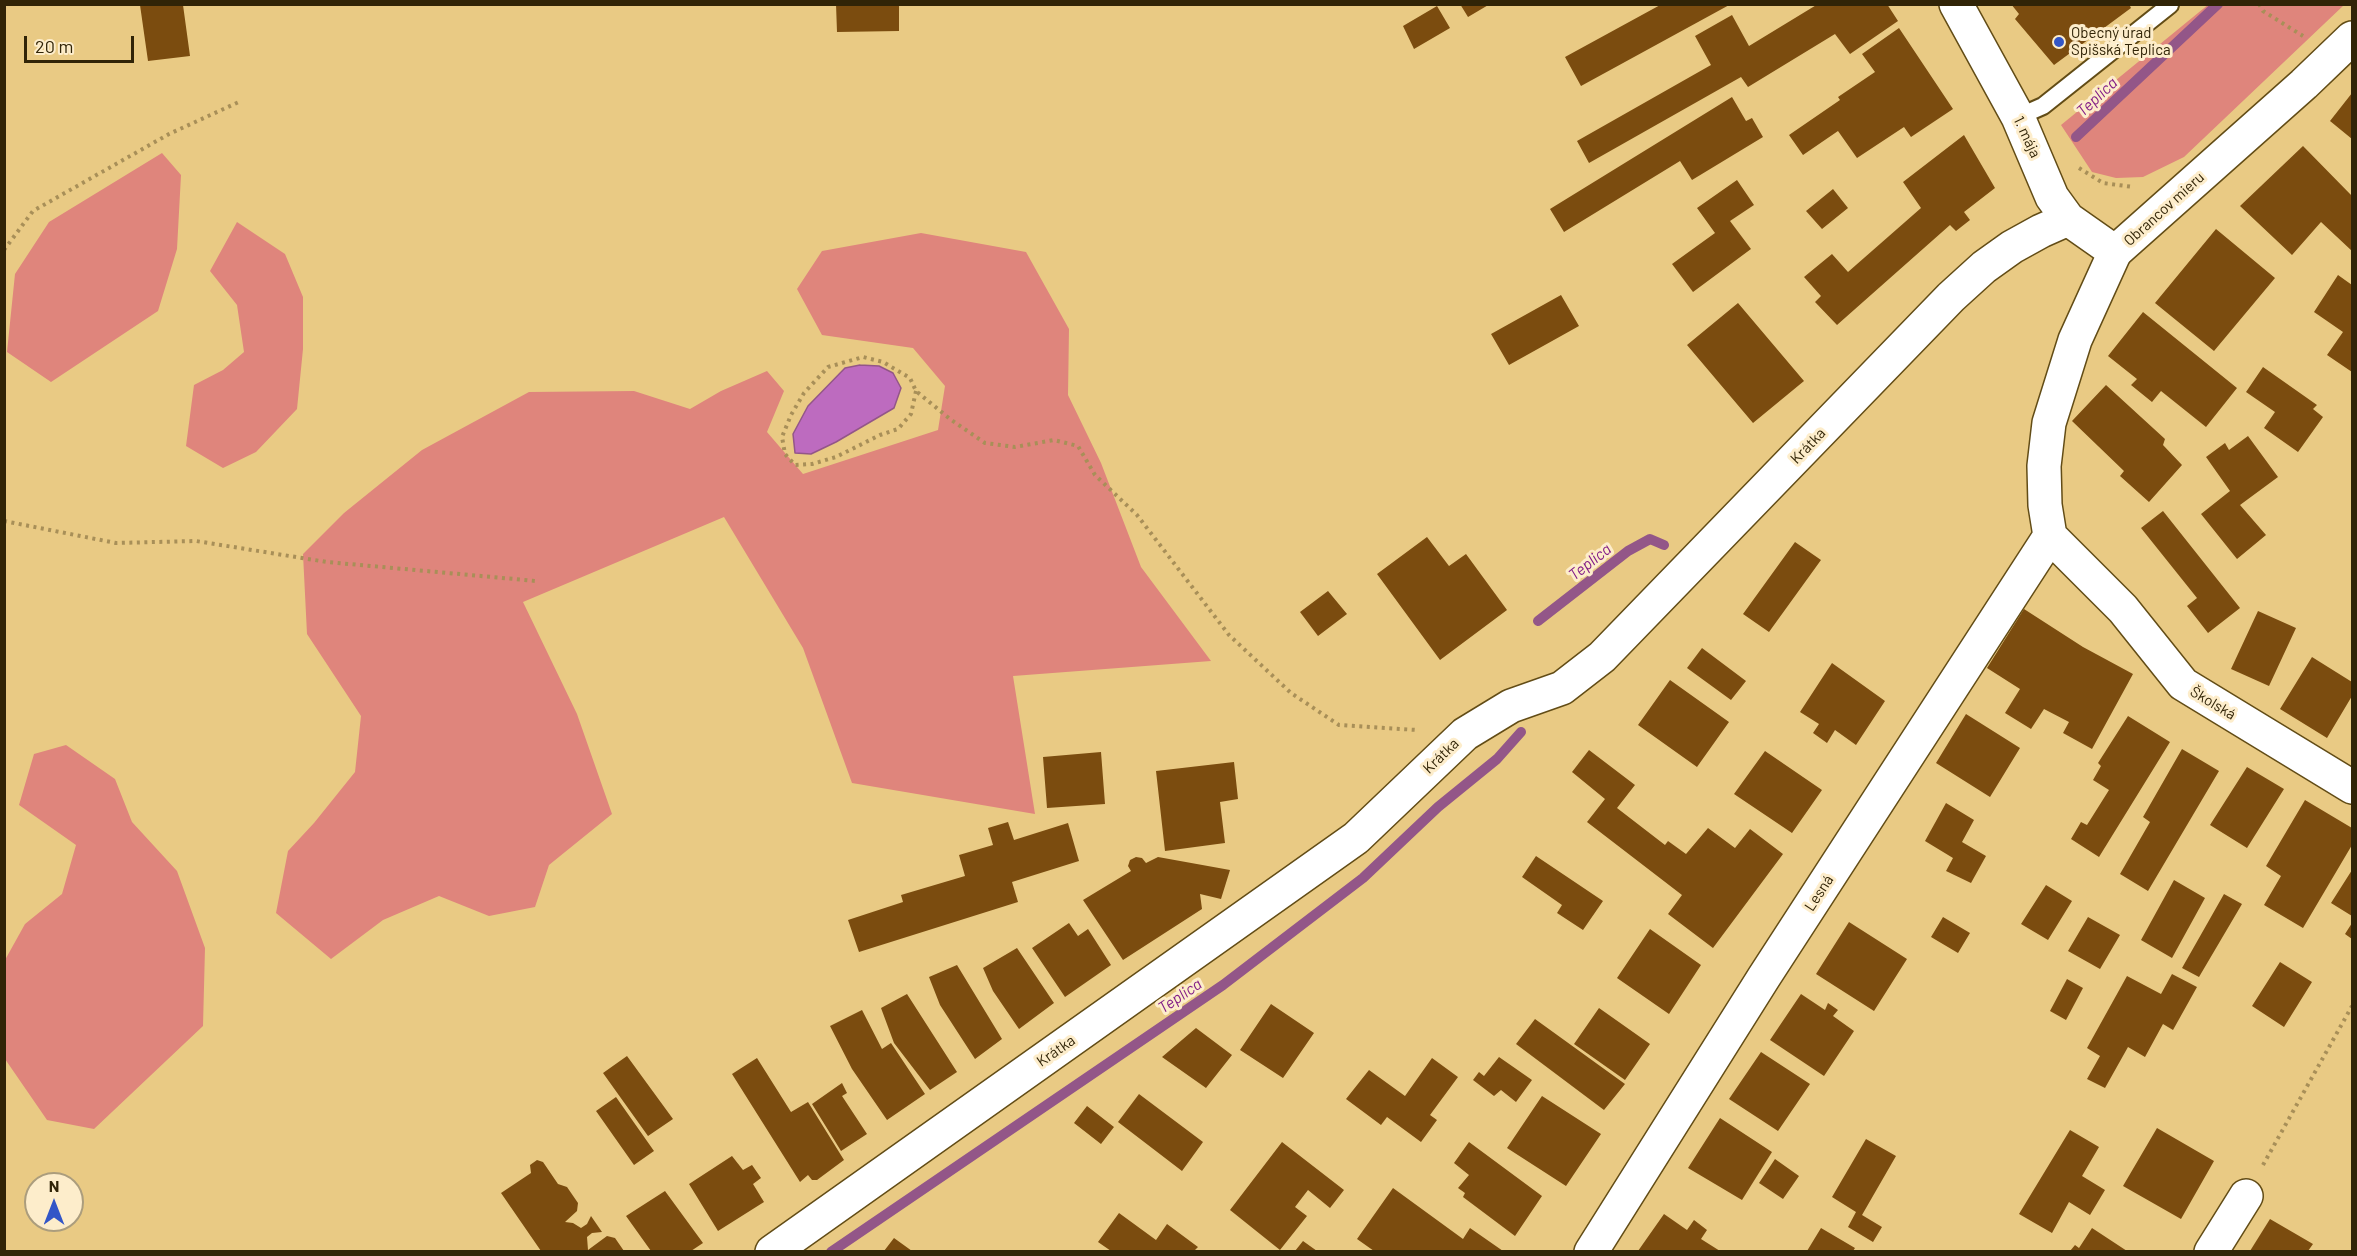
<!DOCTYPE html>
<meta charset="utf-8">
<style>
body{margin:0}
#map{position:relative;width:2357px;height:1256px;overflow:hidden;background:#e9ca84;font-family:Barlow,sans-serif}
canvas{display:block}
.frame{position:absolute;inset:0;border:6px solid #312407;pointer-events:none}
.north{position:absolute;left:24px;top:1172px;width:60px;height:60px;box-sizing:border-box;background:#fdedcb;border:2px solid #ab9d7d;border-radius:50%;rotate:0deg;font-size:16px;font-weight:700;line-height:24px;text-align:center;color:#312407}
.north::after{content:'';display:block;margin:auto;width:21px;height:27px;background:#3356c7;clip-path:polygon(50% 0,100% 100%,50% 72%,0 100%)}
.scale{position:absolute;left:24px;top:36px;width:110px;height:27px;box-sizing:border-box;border:3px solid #312407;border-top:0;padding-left:8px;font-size:18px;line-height:21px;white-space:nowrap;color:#312407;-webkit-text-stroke:4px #fdedcb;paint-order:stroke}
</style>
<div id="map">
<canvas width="2357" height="1256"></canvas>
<div class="frame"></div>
<div class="north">N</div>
<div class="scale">20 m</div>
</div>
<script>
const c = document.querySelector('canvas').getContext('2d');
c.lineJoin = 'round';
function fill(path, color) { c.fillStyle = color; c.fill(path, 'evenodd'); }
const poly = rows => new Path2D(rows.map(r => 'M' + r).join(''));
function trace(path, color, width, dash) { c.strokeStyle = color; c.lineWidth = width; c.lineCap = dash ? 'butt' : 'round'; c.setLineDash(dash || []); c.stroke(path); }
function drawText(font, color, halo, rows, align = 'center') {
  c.font = font + ' Barlow,sans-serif'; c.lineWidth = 6; c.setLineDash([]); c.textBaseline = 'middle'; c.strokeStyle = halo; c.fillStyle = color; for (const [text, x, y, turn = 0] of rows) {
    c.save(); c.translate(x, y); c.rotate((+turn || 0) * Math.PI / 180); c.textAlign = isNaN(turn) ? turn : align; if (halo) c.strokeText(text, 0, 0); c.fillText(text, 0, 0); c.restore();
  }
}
const green = poly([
 [2209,4,2344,5,2184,157,2143,177,2116,178,2092,172,2061,125],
 [162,153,181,175,177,249,158,311,51,382,7,352,15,274,49,222],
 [237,222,285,254,303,297,303,349,297,409,256,452,223,468,186,446,194,385,223,370,244,352,237,305,210,271],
 [921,233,1026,252,1069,329,1068,395,1101,463,1141,567,1211,661,1013,676,1035,814,852,783,803,648,724,517,523,602,577,714,612,814,549,865,535,907,489,916,439,896,383,920,331,959,276,913,288,851,314,823,355,772,361,716,307,634,303,554,344,513,422,450,529,392,634,391,690,409,721,391,767,371,784,391,767,432,803,474,938,430,945,386,913,348,822,335,797,289,822,251],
 [66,745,115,779,132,822,177,871,205,948,203,1026,94,1129,47,1120,5,1059,5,960,25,924,62,894,76,845,19,805,34,754]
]);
const water = poly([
 [860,365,879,366,893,373,901,388,894,408,836,442,811,454,795,453,793,434,808,406,845,368,860,365]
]);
const stream = poly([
 [2076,137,2218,4],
 [1538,621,1628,551,1650,539,1664,545],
 [831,1252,1223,985,1363,878,1438,807,1497,759,1521,732]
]);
const building = poly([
 [836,4,899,4,899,31,837,32],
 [1460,4,1490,4,1468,17],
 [1662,4,1731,4,1581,86,1565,57],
 [1818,4,1887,4,1898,21,1850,54,1835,34,1748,87,1741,77,1589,163,1577,141,1711,65,1695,36,1732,15,1749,46],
 [2011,4,2129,4,2131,8,2054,65,2015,19,2019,14],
 [140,5,183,5,190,56,148,61],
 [1437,6,1450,28,1414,49,1403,26],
 [1899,28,1953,109,1911,137,1904,127,1857,158,1838,131,1803,155,1789,135,1840,100,1838,97,1875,72,1862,54],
 [2352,93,2352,139,2330,121],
 [1732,97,1746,121,1752,118,1763,137,1692,180,1680,161,1564,232,1550,209],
 [1964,135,1995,188,1964,212,1970,220,1956,231,1950,225,1837,325,1815,302,1821,296,1804,277,1832,254,1848,272,1921,208,1903,182],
 [2303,146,2352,196,2352,251,2321,222,2292,255,2240,206],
 [1737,180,1754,205,1730,221,1751,249,1693,292,1672,264,1715,233,1697,208],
 [1833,189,1848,208,1822,229,1806,211],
 [2216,229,2275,278,2214,351,2155,303],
 [2338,275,2352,285,2352,372,2327,355,2343,332,2314,312],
 [1561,295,1579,326,1509,365,1491,334],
 [1738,303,1804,381,1753,423,1687,345],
 [2143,312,2237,388,2206,427,2161,391,2152,402,2131,385,2137,379,2108,356],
 [2263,367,2317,405,2313,409,2323,417,2298,452,2264,428,2275,412,2246,392],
 [2106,385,2165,439,2163,445,2182,465,2149,502,2120,476,2124,471,2072,421],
 [2248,436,2278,477,2240,505,2266,535,2237,559,2201,514,2230,491,2206,457,2225,443,2229,450],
 [2163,511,2240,608,2208,633,2187,606,2197,598,2141,528],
 [1427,537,1449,566,1466,554,1507,610,1440,660,1377,574],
 [1795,542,1821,560,1769,632,1743,614],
 [1328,591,1347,614,1318,636,1300,612],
 [2024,609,2083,647,2133,674,2092,749,2063,733,2069,722,2044,709,2031,729,2005,713,2020,689,1987,668],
 [2258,611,2296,628,2269,686,2231,669],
 [1702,648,1746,681,1731,700,1687,668],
 [2312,657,2352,682,2352,696,2327,738,2280,709],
 [1832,663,1885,701,1856,745,1835,730,1827,743,1813,733,1819,724,1800,712],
 [1670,680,1729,722,1697,767,1638,725],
 [1966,714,2020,748,1990,797,1936,763],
 [2128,716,2170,742,2099,857,2071,839,2081,822,2087,825,2109,790,2093,780,2101,766,2098,763],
 [2182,749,2219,771,2148,891,2120,874,2150,822,2143,817],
 [1589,750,1635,785,1617,808,1665,845,1668,841,1686,854,1708,828,1735,848,1750,829,1783,854,1713,948,1668,914,1682,895,1587,822,1605,799,1572,772],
 [1765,751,1822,790,1792,833,1734,794],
 [1101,752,1105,804,1047,808,1043,757],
 [1234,762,1238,799,1220,802,1225,843,1165,851,1156,771],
 [2247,767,2284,789,2247,848,2210,825],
 [2305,800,2352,828,2352,845,2303,928,2264,905,2281,876,2266,866],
 [1946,803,1974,820,1962,842,1986,856,1971,883,1946,871,1953,858,1925,841],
 [1008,822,1014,840,1068,823,1079,861,1012,882,1018,902,859,952,848,920,903,902,901,895,965,876,959,855,993,845,988,828],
 [1536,856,1603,901,1583,930,1557,913,1562,905,1522,877],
 [1136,857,1142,858,1146,863,1158,857,1230,870,1221,899,1200,894,1202,909,1123,960,1083,900,1131,871,1128,866,1130,860],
 [2352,870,2352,916,2331,903],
 [2174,880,2205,898,2172,958,2141,940],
 [2046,885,2072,901,2048,940,2021,924],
 [2224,894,2242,904,2199,977,2182,968],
 [1943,917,1970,933,1958,953,1931,937],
 [2088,917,2120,935,2100,969,2068,951],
 [1849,922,1907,959,1874,1011,1816,974],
 [1069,923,1078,936,1088,929,1111,965,1065,997,1032,948],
 [2352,923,2352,939,2345,934],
 [1650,929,1701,965,1669,1014,1617,978],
 [1017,948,1054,1003,1019,1029,993,991,983,968],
 [2280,962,2312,982,2284,1027,2252,1006],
 [957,965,1002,1039,975,1059,940,1005,929,977],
 [2172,974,2197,987,2173,1030,2163,1024,2145,1057,2128,1047,2105,1088,2087,1079,2100,1056,2087,1048,2127,976,2161,994],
 [2067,979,2083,988,2066,1020,2050,1011],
 [907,994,957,1072,930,1090,894,1043,881,1008],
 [1801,994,1825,1010,1828,1003,1838,1010,1833,1016,1854,1031,1824,1076,1770,1040],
 [1271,1004,1314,1033,1283,1078,1240,1050],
 [1599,1008,1650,1044,1625,1080,1574,1044],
 [862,1010,882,1049,891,1043,925,1094,887,1120,852,1069,830,1026],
 [1535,1019,1625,1084,1604,1110,1516,1044],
 [1196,1028,1232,1055,1206,1088,1162,1057],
 [1761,1052,1810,1084,1778,1131,1729,1099],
 [627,1056,673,1119,648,1136,603,1073],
 [1499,1057,1532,1080,1516,1102,1501,1090,1494,1096,1473,1080,1479,1072,1484,1076],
 [757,1058,791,1112,808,1102,844,1160,817,1180,812,1180,808,1175,800,1182,732,1074],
 [1432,1058,1458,1077,1430,1115,1437,1120,1421,1142,1387,1117,1381,1125,1346,1099,1369,1070,1405,1096],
 [842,1083,847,1093,842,1096,867,1134,841,1151,812,1104],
 [1139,1094,1203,1142,1182,1171,1118,1122],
 [1542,1096,1601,1134,1566,1186,1507,1148],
 [616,1097,654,1151,634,1165,596,1111],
 [1087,1106,1114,1127,1101,1144,1074,1123],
 [1720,1118,1772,1152,1742,1200,1688,1168],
 [2157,1128,2214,1161,2181,1219,2123,1186],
 [2070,1130,2099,1147,2082,1176,2105,1190,2090,1215,2069,1202,2052,1233,2019,1214],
 [1866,1139,1896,1156,1862,1215,1882,1227,1873,1242,1848,1227,1856,1212,1832,1197],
 [1282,1142,1344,1190,1330,1208,1308,1190,1295,1207,1307,1216,1280,1250,1230,1210],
 [1469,1142,1542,1196,1515,1236,1463,1197,1465,1193,1458,1188,1469,1175,1454,1163],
 [732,1156,743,1170,752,1165,761,1178,753,1184,764,1202,718,1231,689,1184],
 [1775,1159,1799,1176,1783,1199,1759,1183],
 [537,1160,543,1162,558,1184,567,1187,578,1203,577,1211,565,1222,573,1223,581,1228,587,1224,591,1216,602,1232,592,1233,587,1237,588,1250,607,1236,615,1238,624,1251,541,1251,501,1193,531,1173,530,1165],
 [1393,1188,1463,1239,1470,1228,1503,1251,1374,1251,1357,1239],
 [665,1191,703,1243,691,1251,651,1251,626,1216],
 [1119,1213,1156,1240,1167,1224,1198,1247,1194,1251,1111,1251,1098,1242],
 [1664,1214,1687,1230,1694,1220,1707,1230,1701,1239,1720,1251,1638,1251],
 [2270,1219,2313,1244,2308,1251,2250,1251],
 [1821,1228,1855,1248,1853,1251,1807,1251],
 [2092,1228,2127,1251,2070,1251,2075,1245,2079,1248],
 [894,1238,912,1251,884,1251],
 [1303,1241,1317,1251,1295,1251]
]);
const path = poly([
 [2259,4,2263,11,2303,36],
 [2079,168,2103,183,2133,187],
 [4,250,33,211,169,134,241,101],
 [916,391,911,414,898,429,880,435,836,457,812,464,795,465,785,454,782,437,791,415,804,393,828,367,863,357,883,362,910,378,916,391,950,419,985,443,1015,447,1054,440,1078,446,1095,475,1137,515,1229,635,1291,693,1339,725,1417,730],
 [4,521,116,543,196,541,327,562,536,581],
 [2263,1165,2352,1006]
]);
const lane = poly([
 [2018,117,2043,106,2170,5]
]);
const street = poly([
 [1956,4,2018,117,2052,197,2068,219,2115,252,2075,340,2049,423,2044,466,2045,505,2050,536],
 [2050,536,2123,609,2183,684,2352,787],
 [772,1252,1356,838,1465,734,1511,706,1562,688,1602,657,1951,297,1984,267,2012,247,2041,231,2068,219],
 [1591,1252,1764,977,2050,536],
 [2211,1252,2246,1196]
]);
const secondary = poly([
 [2115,252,2304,84,2352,38]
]);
const markers = [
 [2059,42,6,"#3356c7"]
];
const poiNames = [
 ["Obecný úrad",2071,33],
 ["Spišská Teplica",2071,50]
];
const streetNames = [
 ["1. mája",2027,137,65],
 ["Obrancov mieru",2164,209,-42],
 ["Krátka",1808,446,-46],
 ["Školská",2213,703,31],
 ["Krátka",1441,756,-44],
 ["Lesná",1819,893,-57],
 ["Krátka",1056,1051,-35]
];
const waterNames = [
 ["Teplica",2097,97,-43],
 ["Teplica",1590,562,-38],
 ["Teplica",1180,996,-34]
];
fill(green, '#df857c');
fill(water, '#bd6bbf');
trace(water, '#935688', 1.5);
trace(stream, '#935688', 10);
fill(building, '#7b4c0f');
trace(lane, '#624c16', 20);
trace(street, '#624c16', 36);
trace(secondary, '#624c16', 36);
trace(path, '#a88f58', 4, [3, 4.5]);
trace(lane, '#fff', 16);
trace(street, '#fff', 33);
trace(secondary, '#fff', 33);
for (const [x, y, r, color] of markers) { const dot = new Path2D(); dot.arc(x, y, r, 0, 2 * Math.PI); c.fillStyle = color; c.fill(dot); trace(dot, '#fdedcb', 2); }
drawText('15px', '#312407', '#fdedcb', poiNames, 'left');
drawText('15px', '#312407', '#fdedcb', streetNames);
drawText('italic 16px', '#831e87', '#fdedcb', waterNames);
</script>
